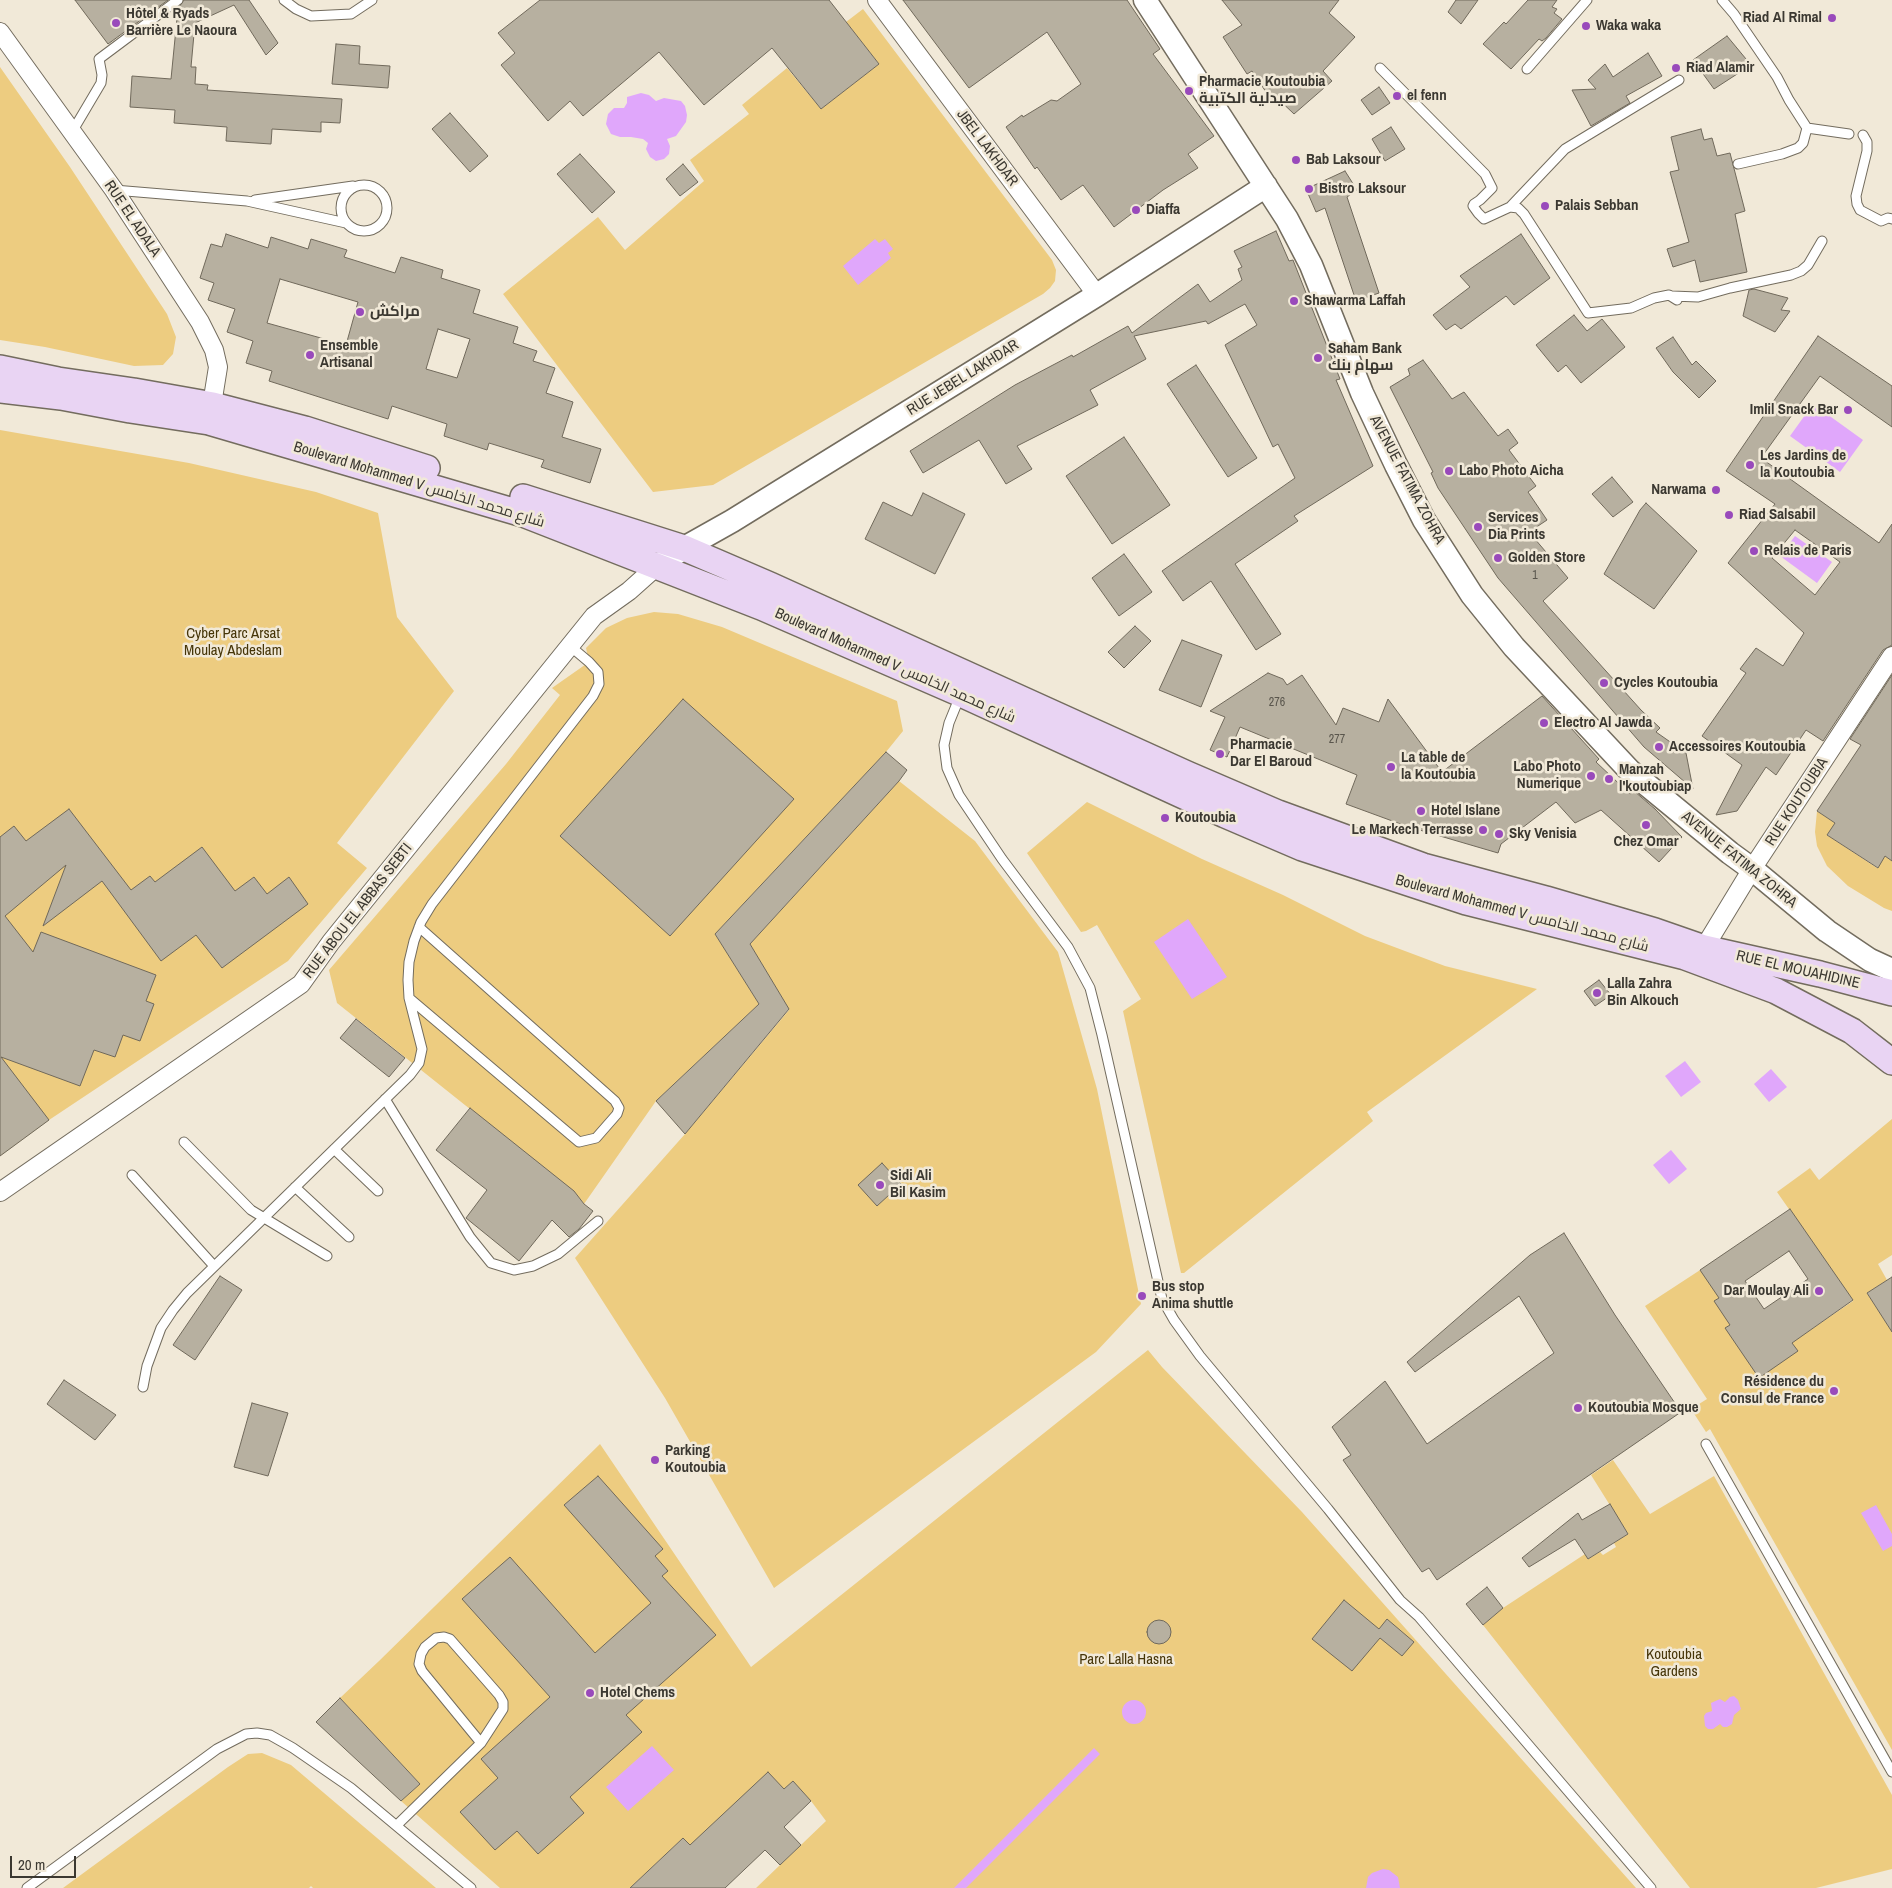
<!DOCTYPE html>
<meta charset="utf-8">
<style>
body{margin:0}
#map{position:relative;width:1892px;height:1888px;overflow:hidden;background:#f1e9d8;font-family:"Archivo Narrow",sans-serif}
canvas{display:block}
.scale{position:absolute;left:10px;top:1856px;width:66px;height:22px;box-sizing:border-box;border:2px solid #3b3831;border-top:0;padding-left:6px;font-size:15px;line-height:18px;white-space:nowrap;color:#3b3831;-webkit-text-stroke:4px #f1e9d8;paint-order:stroke}
</style>
<div id="map">
<canvas width="1892" height="1888"></canvas>
<div class="scale">20 m</div>
</div>
<script>
const c = document.querySelector('canvas').getContext('2d');
c.lineJoin = 'round';
function fill(path, color) { c.fillStyle = color; c.fill(path, 'evenodd'); }
const poly = rows => new Path2D(rows.map(r => 'M' + r).join(''));
function trace(path, color, width, dash) { c.strokeStyle = color; c.lineWidth = width; c.lineCap = dash ? 'butt' : 'round'; c.setLineDash(dash || []); c.stroke(path); }
function drawText(font, color, halo, rows, align = 'center') {
  c.font = font + ' "Archivo Narrow",Cairo,sans-serif'; c.lineWidth = 5; c.setLineDash([]); c.textBaseline = 'middle'; c.strokeStyle = halo; c.fillStyle = color; for (const [text, x, y, turn = 0] of rows) {
    c.save(); c.translate(x, y); c.rotate((+turn || 0) * Math.PI / 180); c.textAlign = isNaN(turn) ? turn : align; if (halo) c.strokeText(text, 0, 0); c.fillText(text, 0, 0); c.restore();
  }
}
const green = poly([
 [863,9,1052,260,1056,270,1055,281,1050,288,1043,294,713,485,653,492,503,294,598,217,625,250,704,181,690,160,749,114,742,105,787,68,821,109,879,64,846,22],
 [0,67,70,167,167,314,176,337,173,354,163,365,134,366,45,347,0,340],
 [0,430,189,463,316,492,378,513,397,617,454,691,337,843,367,868,288,961,49,1120,0,1156],
 [654,612,678,614,722,627,897,701,903,731,886,752,715,934,759,1004,656,1101,584,1204,574,1192,337,1003,329,970,506,764,560,695,552,688,589,662,586,648,606,628,627,618],
 [899,781,975,841,1058,952,1097,1089,1141,1304,1096,1352,774,1588,665,1398,575,1258,685,1134,789,1010,750,944],
 [1087,802,1202,859,1283,895,1365,936,1445,966,1537,989,1367,1112,1373,1121,1184,1273,1181,1273,1123,1011,1141,999,1097,925,1086,931,1081,932,1027,853],
 [1817,811,1835,823,1827,835,1877,868,1885,856,1892,861,1892,911,1884,908,1848,886,1827,866,1817,846,1815,832],
 [1892,1119,1892,1255,1878,1264,1887,1280,1867,1293,1892,1332,1892,1750,1710,1429,1706,1432,1691,1409,1707,1399,1645,1306,1717,1259,1769,1358,1853,1301,1777,1192,1810,1168,1819,1180],
 [1148,1350,1162,1367,1302,1512,1636,1888,756,1888,826,1821,811,1801,793,1782,784,1789,690,1845,683,1838,630,1888,500,1888,401,1801,420,1784,340,1698,379,1661,600,1444,751,1667],
 [1613,1460,1650,1514,1714,1476,1892,1795,1892,1869,1816,1888,1690,1888,1483,1625,1503,1608,1585,1554,1588,1559,1600,1552,1603,1555,1616,1547,1614,1543,1628,1534,1591,1475],
 [262,1753,291,1765,436,1888,313,1888,311,1886,309,1888,63,1888,228,1767,248,1754]
]);
const water = poly([
 [641,93,649,95,656,101,664,98,681,101,685,106,687,115,686,122,676,136,667,139,670,146,669,154,664,159,656,161,650,157,646,149,648,143,643,139,631,137,620,137,611,134,606,124,608,114,614,108,624,108,627,103,627,97],
 [875,239,879,243,885,239,893,249,888,253,891,258,858,285,843,266],
 [1813,404,1863,440,1840,472,1790,436],
 [1795,536,1832,562,1817,583,1780,556],
 [1188,919,1227,977,1192,999,1154,942],
 [1685,1061,1701,1082,1681,1097,1665,1076],
 [1771,1069,1787,1087,1769,1102,1754,1084],
 [1671,1150,1687,1169,1669,1184,1653,1165],
 [1876,1505,1892,1534,1892,1546,1883,1551,1861,1513],
 [1734,1696,1738,1700,1741,1709,1734,1715,1732,1724,1727,1727,1723,1727,1720,1724,1713,1729,1708,1729,1705,1726,1704,1716,1706,1713,1712,1711,1711,1703,1720,1699,1725,1702,1730,1697],
 '1122 1712a12 12 0 1 1 24 0a12 12 0 1 1-24 0Z',
 [652,1746,674,1770,628,1811,606,1787],
 [1094,1748,1100,1754,966,1888,954,1888],
 [1383,1869,1389,1870,1398,1877,1400,1888,1366,1888,1368,1877,1372,1873]
]);
const building = poly([
 [75,0,168,0,108,44,75,0],
 [184,0,249,0,278,43,266,55,234,5,195,23,191,67,196,67,195,84,208,85,207,90,342,99,340,123,321,122,321,132,272,129,271,144,226,141,227,127,174,123,175,110,130,107,132,76,171,79,178,8,184,0],
 [540,0,829,0,879,64,821,109,772,48,704,105,659,52,583,116,570,101,548,121,501,65,515,53,498,33,540,0],
 [903,0,1127,0,1160,49,1153,54,1214,136,1188,154,1198,168,1163,190,1114,227,1083,185,1061,200,1037,167,1035,169,1006,127,1022,115,1023,117,1051,100,1057,101,1081,84,1047,32,969,88,903,0],
 [1222,0,1339,0,1329,13,1355,37,1323,71,1332,81,1294,114,1274,95,1270,98,1252,71,1247,74,1223,37,1242,25,1222,0],
 [1456,0,1478,0,1461,24,1448,12,1456,0],
 [1528,0,1557,0,1552,7,1557,9,1554,13,1562,19,1546,38,1542,41,1539,39,1511,69,1483,44,1504,22,1506,24,1528,0],
 [1727,36,1751,65,1714,89,1693,60,1727,36],
 [336,44,360,46,359,64,390,66,388,88,332,84,336,44],
 [1648,53,1662,76,1626,96,1630,103,1591,126,1572,90,1596,89,1588,80,1605,64,1613,77,1648,53],
 [1379,87,1390,103,1372,115,1361,100,1379,87],
 [450,113,488,156,470,172,432,129,450,113],
 [1391,127,1405,149,1385,161,1372,139,1391,127],
 [1701,129,1704,140,1712,138,1717,156,1730,153,1745,211,1735,214,1747,272,1700,282,1695,260,1673,267,1667,249,1689,242,1670,172,1679,170,1671,137,1701,129],
 [580,154,615,192,592,213,557,174,580,154],
 [683,164,698,182,680,196,666,179,683,164],
 [1345,171,1357,190,1347,197,1379,293,1356,301,1325,208,1316,212,1306,189,1345,171],
 [1276,231,1289,261,1293,260,1340,379,1336,380,1373,466,1294,516,1298,521,1235,564,1281,634,1256,650,1211,581,1183,601,1162,571,1295,478,1278,444,1273,447,1225,345,1257,325,1245,304,1208,324,1206,321,1134,336,1146,359,1090,390,1098,405,1017,446,1032,469,1006,484,979,440,923,473,910,451,1015,385,1072,355,1073,357,1128,326,1132,333,1198,284,1210,302,1242,280,1238,269,1242,267,1234,251,1276,231],
 [226,234,268,248,271,237,308,249,311,239,347,250,344,257,395,273,401,257,443,270,441,278,480,290,473,313,518,327,513,343,537,351,533,361,555,368,546,393,573,402,562,437,601,449,590,483,541,467,544,460,489,443,487,450,444,436,447,424,392,406,388,419,269,381,272,371,246,363,253,341,227,332,235,309,208,300,214,283,200,278,211,244,222,247,226,234],
 [280,279,358,302,346,345,267,323,280,279],
 [438,329,470,339,457,378,426,369,438,329],
 [1521,234,1550,278,1514,305,1506,296,1461,329,1455,324,1446,330,1433,315,1470,287,1460,276,1521,234],
 [1754,289,1788,298,1781,310,1790,311,1775,332,1743,316,1749,290,1754,289],
 [1574,315,1587,331,1602,319,1625,347,1581,383,1566,365,1558,372,1536,345,1574,315],
 [1818,336,1892,386,1892,427,1820,376,1761,458,1879,543,1892,524,1892,645,1883,650,1823,741,1806,730,1776,775,1766,767,1737,811,1716,815,1742,765,1702,736,1746,673,1740,669,1756,648,1783,666,1804,633,1728,563,1775,504,1726,471,1818,336],
 [1795,530,1840,562,1815,595,1772,558,1795,530],
 [1673,337,1692,365,1696,361,1716,381,1699,398,1673,372,1656,348,1673,337],
 [1423,360,1452,399,1464,392,1498,436,1508,429,1518,443,1509,450,1536,486,1528,492,1547,520,1529,532,1568,578,1543,601,1641,710,1660,728,1656,732,1686,753,1693,789,1644,747,1498,578,1438,488,1431,473,1433,472,1390,387,1410,375,1408,369,1423,360],
 [1196,365,1257,458,1228,477,1167,384,1196,365],
 [1124,437,1170,505,1112,544,1066,476,1124,437],
 [1612,477,1633,502,1613,517,1592,494,1612,477],
 [923,493,965,514,935,574,865,539,883,502,912,516,923,493],
 [1646,503,1697,551,1654,609,1604,574,1640,510,1646,503],
 [1124,554,1152,592,1119,616,1092,578,1124,554],
 [1135,626,1151,641,1124,668,1108,652,1135,626],
 [1182,640,1222,655,1201,707,1159,690,1182,640],
 [1268,673,1283,679,1287,685,1302,675,1336,725,1343,708,1379,722,1388,699,1442,772,1542,696,1599,759,1596,762,1630,794,1634,791,1655,809,1682,837,1659,862,1601,810,1575,823,1556,802,1501,844,1498,853,1406,826,1346,804,1357,775,1240,727,1227,757,1210,750,1225,717,1210,711,1268,673],
 [1892,675,1892,861,1885,856,1878,868,1827,835,1835,823,1817,811,1861,745,1850,739,1892,675],
 [683,699,794,799,670,936,560,836,683,699],
 [886,752,907,770,899,781,750,944,789,1009,685,1134,656,1101,759,1004,715,934,886,752],
 [69,809,131,890,150,876,155,882,202,847,235,891,254,877,267,894,289,877,308,904,222,968,196,935,161,961,102,881,43,926,66,865,5,916,33,952,41,932,156,975,146,1001,154,1004,140,1041,123,1035,115,1057,94,1050,80,1086,1,1057,49,1120,0,1156,0,837,14,826,26,841,69,809],
 [1599,980,1611,995,1595,1006,1584,991,1599,980],
 [356,1019,405,1058,389,1077,340,1038,356,1019],
 [470,1108,574,1191,584,1204,593,1211,579,1229,569,1237,552,1220,519,1261,466,1218,487,1190,436,1150,470,1108],
 [882,1163,901,1184,877,1206,858,1185,882,1163],
 [1790,1209,1853,1300,1792,1343,1798,1351,1759,1378,1725,1328,1730,1325,1714,1301,1719,1298,1700,1270,1790,1209],
 [1789,1251,1808,1279,1764,1309,1745,1281,1789,1251],
 [1564,1233,1615,1315,1681,1412,1437,1580,1429,1568,1422,1572,1343,1460,1351,1455,1332,1427,1385,1381,1427,1444,1554,1353,1519,1296,1415,1372,1407,1362,1530,1255,1564,1233],
 [220,1276,242,1290,195,1360,173,1345,220,1276],
 [1892,1277,1892,1332,1867,1293,1892,1277],
 [64,1380,116,1415,95,1440,47,1404,64,1380],
 [252,1403,288,1413,268,1476,234,1467,252,1403],
 [598,1476,663,1549,655,1556,668,1571,662,1576,716,1635,626,1715,642,1732,570,1797,584,1813,538,1854,517,1831,495,1850,460,1812,498,1778,481,1759,550,1697,462,1599,510,1557,595,1653,651,1603,564,1505,598,1476],
 [1610,1504,1628,1534,1588,1559,1575,1539,1529,1567,1522,1558,1578,1513,1582,1520,1610,1504],
 [1487,1587,1503,1608,1483,1625,1466,1604,1487,1587],
 [1344,1600,1379,1629,1387,1619,1414,1642,1402,1656,1380,1638,1352,1671,1312,1639,1344,1600],
 '1147 1632a12 12 0 1 1 24 0a12 12 0 1 1-24 0Z',
 [340,1698,420,1784,401,1801,316,1722,340,1698],
 [768,1772,784,1789,793,1781,811,1801,784,1827,801,1845,780,1865,765,1850,725,1888,630,1888,683,1838,690,1845,768,1772]
]);
const service = poly([
 [284,0,296,9,311,16,351,14,372,0],
 [1722,0,1734,14,1777,77,1789,100,1807,128,1849,134],
 [1380,68,1485,174,1492,188,1480,200,1474,204,1473,206,1478,213,1484,219,1510,207,1518,208,1524,214,1588,313,1631,308,1654,298,1669,295,1677,300],
 [1527,69,1587,0],
 [72,132,101,83,102,75,99,59,178,0],
 [1863,135,1867,142,1867,151,1856,196,1857,204,1860,210,1881,221,1888,218,1892,219],
 [1738,164,1782,154,1798,148,1803,143,1807,128],
 '341 208a23 23 0 1 1 46 0a23 23 0 1 1-46 0Z',
 [114,190,247,201,346,223],
 [255,200,353,186],
 [1510,207,1565,149,1679,80],
 [1672,296,1698,297,1730,288,1791,275,1801,271,1808,265,1822,241],
 [960,696,949,723,944,745,947,768,959,795,1002,859,1068,947,1090,988,1102,1035,1162,1299,1174,1320,1200,1356,1328,1509,1400,1600,1419,1617,1651,1888],
 [409,998,579,1142,596,1138,617,1114,619,1108,615,1101,419,927],
 [385,1099,470,1237,491,1263,514,1270,533,1266,558,1254,598,1221],
 [184,1142,251,1210,327,1256],
 [334,1149,378,1191],
 [132,1175,214,1266],
 [295,1187,349,1237],
 [143,1387,147,1366,161,1328,173,1310,187,1293,410,1075,419,1063,422,1049,409,998,408,980,409,962,414,941,421,922,432,904,593,696,599,684,598,672,589,662,570,646],
 [1706,1444,1892,1772],
 [397,1825,481,1743,503,1709,503,1702,499,1695,450,1639,444,1637,436,1638,425,1647,421,1654,419,1664,422,1671,481,1743],
 [27,1888,217,1749,246,1734,257,1733,270,1735,293,1748,351,1788,471,1888]
]);
const minor = poly([
 [877,0,1097,295],
 [0,32,114,190,200,322,214,350,218,367,210,417],
 [1704,948,1752,869,1892,656],
 [0,1192,301,984,331,942,594,616,629,591,657,566]
]);
const tertiary = poly([
 [1145,0,1287,219,1311,265,1362,393,1396,465,1424,520,1472,595,1514,647,1630,771,1730,853,1752,869,1827,931,1870,960,1892,970],
 [657,566,684,548,732,521,1097,295,1266,186]
]);
const secondary = poly([
 [0,368,58,380,134,391,213,405,305,429,427,468],
 [0,390,61,397,130,410,209,422,523,514,761,607,961,694,1225,815,1302,848,1466,902,1685,957,1776,991,1852,1031,1892,1062],
 [523,497,684,548,770,585,1187,774,1278,813,1423,866,1546,899,1655,931,1704,948,1820,974,1892,993]
]);
const markers = [
 [1832,18,5,"#994abb"],
 [116,23,5,"#994abb"],
 [1586,26,5,"#994abb"],
 [1676,68,5,"#994abb"],
 [1189,91,5,"#994abb"],
 [1397,96,5,"#994abb"],
 [1296,160,5,"#994abb"],
 [1309,189,5,"#994abb"],
 [1545,206,5,"#994abb"],
 [1136,210,5,"#994abb"],
 [1294,301,5,"#994abb"],
 [360,312,5,"#994abb"],
 [310,355,5,"#994abb"],
 [1318,358,5,"#994abb"],
 [1848,410,5,"#994abb"],
 [1750,465,5,"#994abb"],
 [1449,471,5,"#994abb"],
 [1716,490,5,"#994abb"],
 [1729,515,5,"#994abb"],
 [1478,527,5,"#994abb"],
 [1754,551,5,"#994abb"],
 [1498,558,5,"#994abb"],
 [1604,683,5,"#994abb"],
 [1544,723,5,"#994abb"],
 [1659,747,5,"#994abb"],
 [1220,754,5,"#994abb"],
 [1391,767,5,"#994abb"],
 [1591,776,5,"#994abb"],
 [1609,779,5,"#994abb"],
 [1421,811,5,"#994abb"],
 [1165,818,5,"#994abb"],
 [1646,825,5,"#994abb"],
 [1483,830,5,"#994abb"],
 [1499,834,5,"#994abb"],
 [1597,993,5,"#994abb"],
 [880,1185,5,"#994abb"],
 [1819,1291,5,"#994abb"],
 [1142,1296,5,"#994abb"],
 [1834,1391,5,"#994abb"],
 [1578,1408,5,"#994abb"],
 [655,1460,5,"#994abb"],
 [590,1693,5,"#994abb"]
];
const numberNames = [
 ["1",1535,576],
 ["276",1277,703],
 ["277",1337,740]
];
const poiNames = [
 ["Hôtel & Ryads",126,14],
 ["Barrière Le Naoura",126,31],
 ["Riad Al Rimal",1822,18,"right"],
 ["Waka waka",1596,26],
 ["Riad Alamir",1686,68],
 ["Pharmacie Koutoubia",1199,82],
 ["صيدلية الكتبية",1199,99],
 ["el fenn",1407,96],
 ["Bab Laksour",1306,160],
 ["Bistro Laksour",1319,189],
 ["Palais Sebban",1555,206],
 ["Diaffa",1146,210],
 ["Shawarma Laffah",1304,301],
 ["مراكش",370,312],
 ["Ensemble",320,346],
 ["Artisanal",320,363],
 ["Saham Bank",1328,349],
 ["سهام بنك",1328,366],
 ["Imlil Snack Bar",1838,410,"right"],
 ["Les Jardins de",1760,456],
 ["la Koutoubia",1760,473],
 ["Labo Photo Aicha",1459,471],
 ["Narwama",1706,490,"right"],
 ["Riad Salsabil",1739,515],
 ["Services",1488,518],
 ["Dia Prints",1488,535],
 ["Relais de Paris",1764,551],
 ["Golden Store",1508,558],
 ["Cycles Koutoubia",1614,683],
 ["Electro Al Jawda",1554,723],
 ["Pharmacie",1230,745],
 ["Dar El Baroud",1230,762],
 ["Accessoires Koutoubia",1669,747],
 ["La table de",1401,758],
 ["la Koutoubia",1401,775],
 ["Labo Photo",1581,767,"right"],
 ["Numerique",1581,784,"right"],
 ["Manzah",1619,770],
 ["l'koutoubiap",1619,787],
 ["Hotel Islane",1431,811],
 ["Koutoubia",1175,818],
 ["Le Markech Terrasse",1473,830,"right"],
 ["Sky Venisia",1509,834],
 ["Chez Omar",1646,842,"center"],
 ["Lalla Zahra",1607,984],
 ["Bin Alkouch",1607,1001],
 ["Sidi Ali",890,1176],
 ["Bil Kasim",890,1193],
 ["Bus stop",1152,1287],
 ["Anima shuttle",1152,1304],
 ["Dar Moulay Ali",1809,1291,"right"],
 ["Résidence du",1824,1382,"right"],
 ["Consul de France",1824,1399,"right"],
 ["Koutoubia Mosque",1588,1408],
 ["Parking",665,1451],
 ["Koutoubia",665,1468],
 ["Hotel Chems",600,1693]
];
const streetNames = [
 ["JBEL LAKHDAR",987,148,53],
 ["RUE EL ADALA",132,219,56],
 ["RUE JEBEL LAKHDAR",963,378,-32],
 ["AVENUE FATIMA ZOHRA",1407,480,62],
 ["Boulevard Mohammed V شارع محمد الخامس",419,485,17],
 ["Boulevard Mohammed V شارع محمد الخامس",895,666,24],
 ["RUE KOUTOUBIA",1797,802,-57],
 ["AVENUE FATIMA ZOHRA",1739,860,39],
 ["RUE ABOU EL ABBAS SEBTI",358,911,-52],
 ["Boulevard Mohammed V شارع محمد الخامس",1522,914,15],
 ["RUE EL MOUAHIDINE",1798,970,13]
];
const parkNames = [
 ["Cyber Parc Arsat",233,634],
 ["Moulay Abdeslam",233,651],
 ["Koutoubia",1674,1655],
 ["Gardens",1674,1672],
 ["Parc Lalla Hasna",1126,1660]
];
fill(green, '#edcc80');
fill(water, '#e0a7fb');
fill(building, '#b7b0a0');
trace(building, '#70695b', 1);
trace(service, '#736c5e', 11);
trace(minor, '#736c5e', 20);
trace(tertiary, '#736c5e', 25);
trace(secondary, '#736c5e', 28);
trace(service, '#fff', 9);
trace(minor, '#fff', 18);
trace(tertiary, '#fff', 22);
trace(secondary, '#e9d4f3', 25);
for (const [x, y, r, color] of markers) { const dot = new Path2D(); dot.arc(x, y, r, 0, 2 * Math.PI); c.fillStyle = color; c.fill(dot); trace(dot, '#f1e9d8', 2); }
drawText('12px', '#5a564d', null, numberNames);
drawText('bold 15px', '#3b3831', '#f1e9d8', poiNames, 'left');
drawText('15px', '#3b3831', '#f1e9d8', streetNames);
drawText('15px', '#463508', '#f1e9d8', parkNames);
</script>
